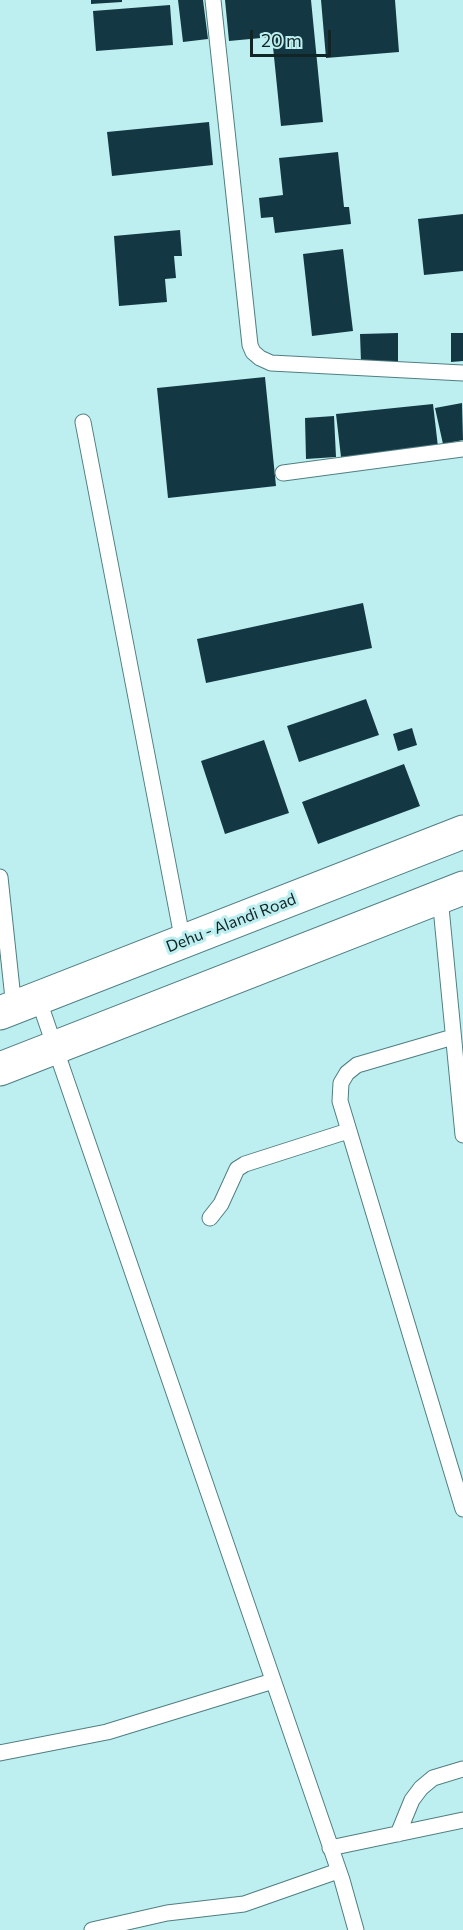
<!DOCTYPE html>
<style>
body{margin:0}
#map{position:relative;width:463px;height:1930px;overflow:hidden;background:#bdeff1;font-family:Commissioner,sans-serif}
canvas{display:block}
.scale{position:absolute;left:250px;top:30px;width:81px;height:27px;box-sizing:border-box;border:3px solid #112526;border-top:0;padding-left:8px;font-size:18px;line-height:21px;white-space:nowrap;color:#112526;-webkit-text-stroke:4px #bdeff1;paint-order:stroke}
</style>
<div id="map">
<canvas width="463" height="1930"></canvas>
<div class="scale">20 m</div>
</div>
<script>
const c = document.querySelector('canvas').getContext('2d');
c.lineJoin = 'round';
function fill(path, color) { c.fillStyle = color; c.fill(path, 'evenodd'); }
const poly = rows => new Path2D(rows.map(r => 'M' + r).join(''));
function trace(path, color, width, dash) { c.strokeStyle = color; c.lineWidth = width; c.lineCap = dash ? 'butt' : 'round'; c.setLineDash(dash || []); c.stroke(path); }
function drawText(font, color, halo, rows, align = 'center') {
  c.font = font + ' Commissioner,sans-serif'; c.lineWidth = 6; c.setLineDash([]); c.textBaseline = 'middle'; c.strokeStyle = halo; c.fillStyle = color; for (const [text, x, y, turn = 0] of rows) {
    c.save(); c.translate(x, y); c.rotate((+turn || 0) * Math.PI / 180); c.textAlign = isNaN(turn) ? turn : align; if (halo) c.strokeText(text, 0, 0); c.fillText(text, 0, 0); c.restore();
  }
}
const building = poly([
 [91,0,122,0,122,2,91,4],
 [178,0,203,0,208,39,183,42],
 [225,0,311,0,323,122,281,126,272,37,229,41],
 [321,0,395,0,399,52,326,58],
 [170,5,173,45,96,51,93,11],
 [209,122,213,165,112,176,107,132],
 [338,152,344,207,349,207,351,224,275,233,273,217,261,218,259,198,283,195,279,158],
 [463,214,463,271,424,275,418,219],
 [180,230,182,256,174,256,176,278,165,279,167,302,119,306,114,236],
 [343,249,353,331,312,336,303,254],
 [398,333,398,362,361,362,360,334],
 [451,333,463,333,463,361,451,362],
 [265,377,276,486,168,498,157,388],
 [462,403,463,440,443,444,435,408],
 [433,404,438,447,341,457,336,414],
 [334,416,336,457,306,459,305,418],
 [363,603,372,648,206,683,197,639],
 [366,699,379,735,299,762,287,726],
 [412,728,417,745,398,751,393,734],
 [264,740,289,813,225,834,201,761],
 [404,764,420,806,318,844,302,802]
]);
const service = poly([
 [213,0,250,345,253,352,260,358,271,363,463,373],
 [83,422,183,942],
 [283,473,463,449],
 [0,877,14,1008],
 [440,897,463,1135],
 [38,998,342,1880,356,1930],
 [453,1037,357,1065,347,1073,341,1083,340,1101,463,1509],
 [210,1218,221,1204,237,1169,245,1164,348,1131],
 [0,1753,107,1732,273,1681],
 [398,1834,412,1800,421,1788,433,1778,463,1769],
 [330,1848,463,1820],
 [92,1930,167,1913,244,1904,338,1871]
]);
const primary = poly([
 [0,1013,463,832],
 [0,1069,463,888]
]);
const streetNames = [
 ["Dehu - Alandi Road",231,923,-21]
];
fill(building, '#143843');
trace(service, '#507e81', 17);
trace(primary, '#507e81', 35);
trace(service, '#fff', 15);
trace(primary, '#fff', 33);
drawText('16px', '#112526', '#bdeff1', streetNames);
</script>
